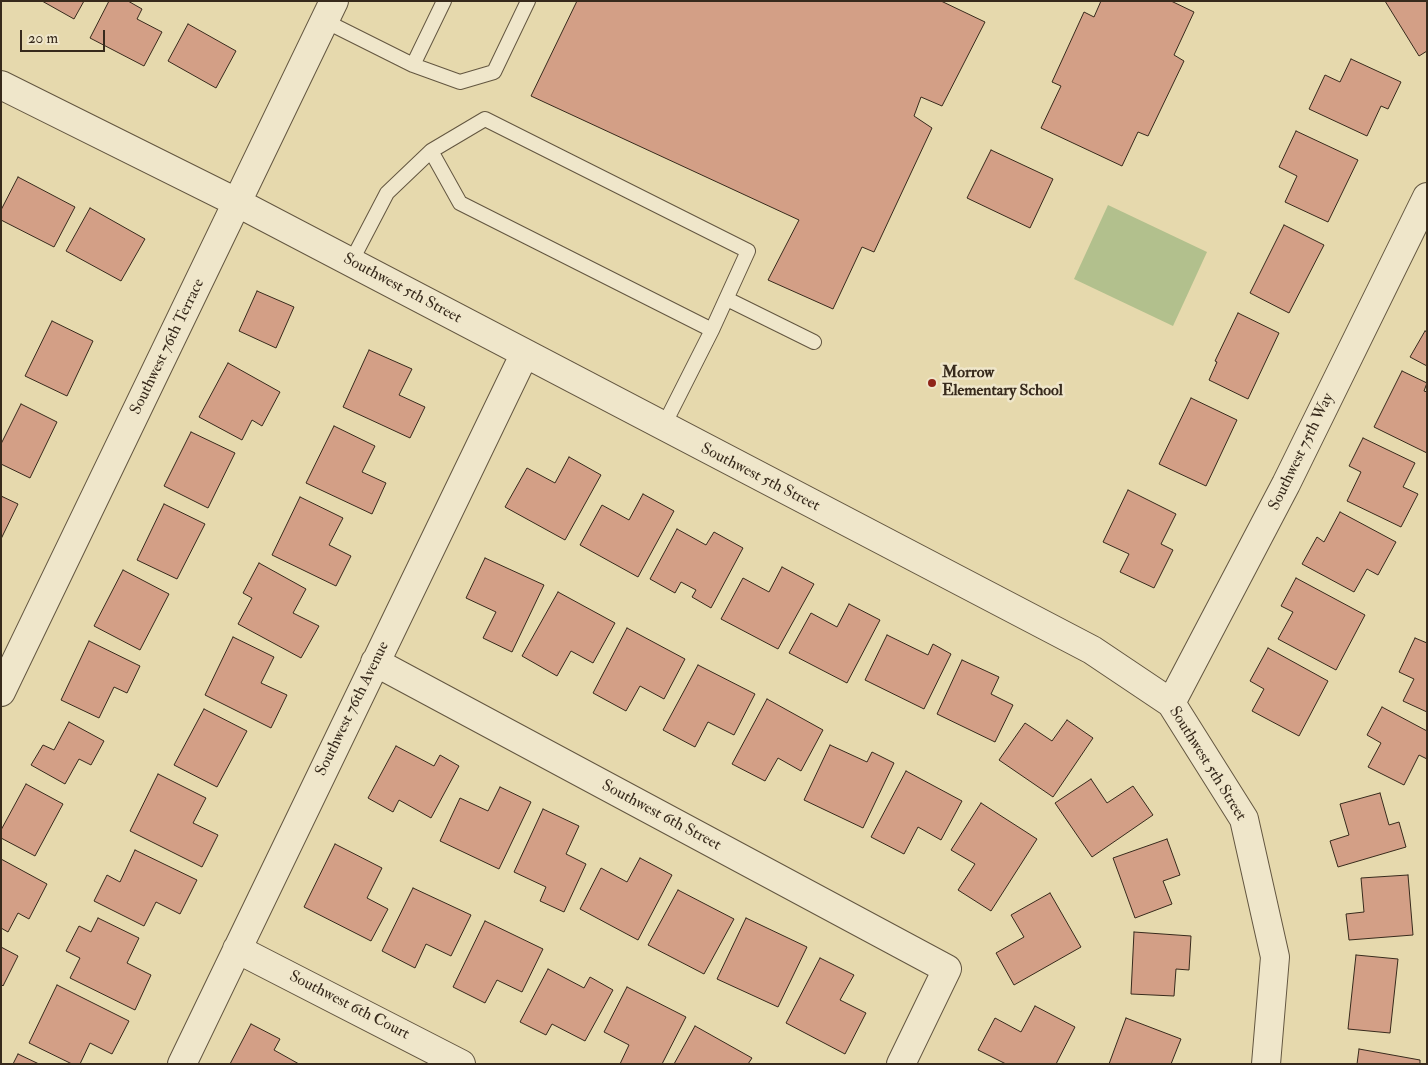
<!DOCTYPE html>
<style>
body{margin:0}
#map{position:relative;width:1428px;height:1065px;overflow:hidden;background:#e6d9ad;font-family:"IM FELL Double Pica",serif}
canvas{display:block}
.frame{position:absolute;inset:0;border:2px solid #372a1c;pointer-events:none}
.scale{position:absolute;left:20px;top:30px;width:85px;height:22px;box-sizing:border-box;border:2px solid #372a1c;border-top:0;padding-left:6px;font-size:15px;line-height:18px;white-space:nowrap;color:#372a1c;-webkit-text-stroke:4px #efe6ca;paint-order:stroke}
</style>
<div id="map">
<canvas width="1428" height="1065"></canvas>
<div class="frame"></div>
<div class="scale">20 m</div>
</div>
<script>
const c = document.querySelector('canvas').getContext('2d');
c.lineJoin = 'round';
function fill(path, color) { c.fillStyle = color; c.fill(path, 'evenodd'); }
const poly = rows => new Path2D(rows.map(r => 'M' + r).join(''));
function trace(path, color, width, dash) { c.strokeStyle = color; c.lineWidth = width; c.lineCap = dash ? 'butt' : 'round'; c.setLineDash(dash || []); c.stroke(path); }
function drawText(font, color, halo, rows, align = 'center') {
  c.font = font + ' "IM FELL Double Pica",serif'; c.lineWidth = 5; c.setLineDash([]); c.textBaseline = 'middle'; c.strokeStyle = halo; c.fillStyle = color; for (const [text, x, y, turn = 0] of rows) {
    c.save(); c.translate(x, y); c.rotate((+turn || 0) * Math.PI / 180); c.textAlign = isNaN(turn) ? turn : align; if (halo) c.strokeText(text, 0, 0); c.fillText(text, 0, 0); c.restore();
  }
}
const green = poly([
 [1108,205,1207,252,1173,326,1074,279]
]);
const building = poly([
 [42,1,84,1,74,19,42,1],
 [109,1,128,1,142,9,137,19,162,32,144,66,90,38,109,1],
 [577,1,941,1,985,22,942,106,921,97,914,116,932,128,874,252,862,247,833,309,768,280,799,220,531,96,577,1],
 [1101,1,1171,1,1194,12,1174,55,1184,61,1148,136,1138,132,1122,166,1041,128,1061,86,1052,82,1084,12,1094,17,1101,1],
 [1385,1,1427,1,1427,51,1419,56,1385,1],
 [188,24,236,51,216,88,168,61,188,24],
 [1351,59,1401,82,1388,109,1381,106,1367,136,1309,109,1325,75,1340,82,1351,59],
 [1296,131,1358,160,1328,222,1285,202,1297,176,1279,167,1296,131],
 [991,150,1053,179,1030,228,967,198,991,150],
 [18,177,75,207,54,247,1,220,1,210,18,177],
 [90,208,145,239,121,281,66,251,90,208],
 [1284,225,1324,245,1289,313,1250,293,1284,225],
 [257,291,294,307,276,348,239,331,257,291],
 [1238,313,1279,333,1248,399,1209,380,1217,362,1215,361,1238,313],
 [52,321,93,341,67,396,25,376,52,321],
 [1425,331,1427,332,1427,366,1410,357,1425,331],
 [369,350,412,369,399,395,425,407,410,438,343,407,369,350],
 [228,363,280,392,262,426,252,420,242,440,199,417,228,363],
 [1402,371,1427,383,1424,391,1427,392,1427,453,1374,427,1402,371],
 [1191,398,1237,420,1206,486,1159,464,1191,398],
 [21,404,57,422,30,478,1,464,1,444,21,404],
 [334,426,375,446,362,472,386,483,372,514,306,483,334,426],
 [191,432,235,453,208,508,164,486,191,432],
 [1363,438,1415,463,1403,487,1418,494,1401,527,1347,501,1361,472,1349,466,1363,438],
 [569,457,601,475,565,540,505,507,527,468,555,483,569,457],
 [1128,490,1176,514,1161,544,1173,550,1154,588,1120,572,1129,554,1103,542,1128,490],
 [643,494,674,511,638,577,580,545,602,505,629,520,643,494],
 [1,496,18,504,1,539,1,496],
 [300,497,343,518,329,545,351,556,336,586,272,555,300,497],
 [164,504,205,524,177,579,137,560,164,504],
 [1340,512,1396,542,1378,575,1367,569,1354,592,1302,564,1317,537,1324,542,1340,512],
 [677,529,706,545,714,532,743,548,711,608,692,597,696,590,681,582,675,593,650,579,677,529],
 [485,558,544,585,512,652,483,638,496,612,466,598,485,558],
 [259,563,306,589,293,613,319,626,301,658,238,624,252,598,243,593,259,563],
 [782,567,814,584,778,649,721,619,743,578,769,592,782,567],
 [123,570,169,594,140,650,94,626,123,570],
 [1296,578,1365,615,1336,670,1278,639,1293,612,1281,606,1296,578],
 [558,592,615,623,593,663,571,651,557,676,522,656,558,592],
 [849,604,880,620,847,683,789,653,811,613,837,627,849,604],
 [627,628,685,659,664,699,640,686,626,711,593,693,627,628],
 [887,635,928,655,933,644,951,654,924,709,865,680,887,635],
 [233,637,274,657,261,683,287,695,271,728,205,695,233,637],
 [1415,638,1427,643,1427,712,1403,701,1414,679,1399,672,1415,638],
 [89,641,140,666,127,693,114,687,99,718,61,700,89,641],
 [1268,648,1328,681,1299,736,1252,711,1264,689,1250,681,1268,648],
 [962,660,999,677,991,694,1013,705,995,742,937,714,962,660],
 [698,665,755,694,734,735,708,722,695,747,663,730,698,665],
 [767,699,823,730,801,771,778,758,765,781,732,764,767,699],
 [1382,707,1427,731,1427,759,1419,755,1404,785,1368,767,1381,743,1367,735,1382,707],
 [204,709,247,731,217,787,174,765,204,709],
 [1067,720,1093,738,1053,797,999,760,1025,723,1052,741,1067,720],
 [69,722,104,741,91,765,79,759,65,784,31,765,43,745,54,750,69,722],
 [830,745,867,762,872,752,894,763,863,828,804,800,830,745],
 [396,746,434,766,440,755,459,766,431,818,399,800,393,812,368,798,396,746],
 [906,771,962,801,941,840,918,827,904,854,871,837,906,771],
 [158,774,206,798,193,823,218,835,202,867,130,831,158,774],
 [1091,779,1107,803,1133,786,1153,815,1092,857,1055,803,1091,779],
 [26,784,63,804,35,856,1,838,1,830,26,784],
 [500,787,531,802,499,869,440,841,460,798,488,811,500,787],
 [1380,793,1389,825,1399,822,1406,847,1338,867,1330,841,1349,835,1340,804,1380,793],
 [981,803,1037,839,991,911,958,890,975,864,951,850,981,803],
 [543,809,579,826,566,854,586,864,564,912,540,901,546,887,514,872,543,809],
 [1167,839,1180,875,1163,881,1172,904,1135,918,1113,858,1167,839],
 [335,844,382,868,367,898,388,909,371,941,304,907,335,844],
 [135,850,197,880,180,914,156,902,144,926,94,901,107,875,120,882,135,850],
 [640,858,672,875,638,940,580,909,601,868,627,882,640,858],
 [1,859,47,884,29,919,18,913,8,932,1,928,1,859],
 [1408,875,1413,935,1349,940,1346,914,1364,912,1361,878,1408,875],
 [413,888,471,915,451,956,426,944,415,968,382,951,413,888],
 [678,890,734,919,704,974,648,945,678,890],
 [1050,893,1081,947,1014,985,996,953,1024,937,1011,915,1050,893],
 [98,918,139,938,127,963,151,975,135,1010,70,978,80,958,66,951,79,926,91,932,98,918],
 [746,918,807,947,778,1007,717,979,746,918],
 [485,921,543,949,522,992,497,980,485,1003,453,987,485,921],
 [1134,932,1191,936,1189,970,1176,969,1174,996,1131,994,1134,932],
 [1,947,18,956,3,986,1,984,1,947],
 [1356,955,1398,959,1390,1033,1348,1029,1356,955],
 [820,958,854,975,840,1000,866,1013,845,1054,786,1023,820,958],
 [548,969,584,988,590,977,613,990,585,1041,552,1024,546,1035,520,1022,548,969],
 [57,985,129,1021,112,1054,90,1043,80,1064,72,1064,29,1043,57,985],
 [627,987,686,1017,662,1064,620,1064,629,1045,604,1032,627,987],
 [1035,1006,1075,1027,1056,1064,1006,1064,978,1050,995,1018,1021,1032,1035,1006],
 [1126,1018,1181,1039,1171,1064,1109,1064,1126,1018],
 [251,1024,280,1039,274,1050,299,1064,230,1064,251,1024],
 [695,1026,752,1058,748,1064,674,1064,695,1026],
 [1359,1049,1420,1060,1420,1064,1357,1064,1359,1049],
 [18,1054,39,1064,13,1064,18,1054]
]);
const lane = poly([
 [325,21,413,65,460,82,494,72,528,1],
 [413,65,444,1],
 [351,262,387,193,431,151],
 [727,299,814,342],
 [663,427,712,330,748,251,485,119,431,151,460,203,712,330]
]);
const street = poly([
 [1,85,238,203,1092,650,1171,703,1244,819,1275,957,1266,1064],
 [375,662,947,969,901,1064],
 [1,692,334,1],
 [1171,703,1286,484,1427,197],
 [237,949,461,1064],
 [182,1064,524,355]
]);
const markers = [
 [932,383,5,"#8f2418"]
];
const streetNames = [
 ["Southwest 5th Street",402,289,28],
 ["Southwest 76th Terrace",168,347,-64],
 ["Southwest 75th Way",1302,452,-64],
 ["Southwest 5th Street",760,478,27],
 ["Southwest 76th Avenue",353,709,-64],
 ["Southwest 5th Street",1207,764,58],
 ["Southwest 6th Street",661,816,28],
 ["Southwest 6th Court",349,1006,27]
];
const poiNames = [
 ["Morrow",942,374],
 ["Elementary School",942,392]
];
fill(green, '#b2c08d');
fill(building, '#d39f86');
trace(building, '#372a1c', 1);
trace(lane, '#635640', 16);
trace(street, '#635640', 30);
trace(lane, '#efe6ca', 14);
trace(street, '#efe6ca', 28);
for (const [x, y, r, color] of markers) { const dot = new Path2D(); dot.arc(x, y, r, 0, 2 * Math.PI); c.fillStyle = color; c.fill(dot); trace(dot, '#efe6ca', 2); }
drawText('16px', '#372a1c', '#efe6ca', streetNames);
drawText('bold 16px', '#372a1c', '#efe6ca', poiNames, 'left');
</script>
